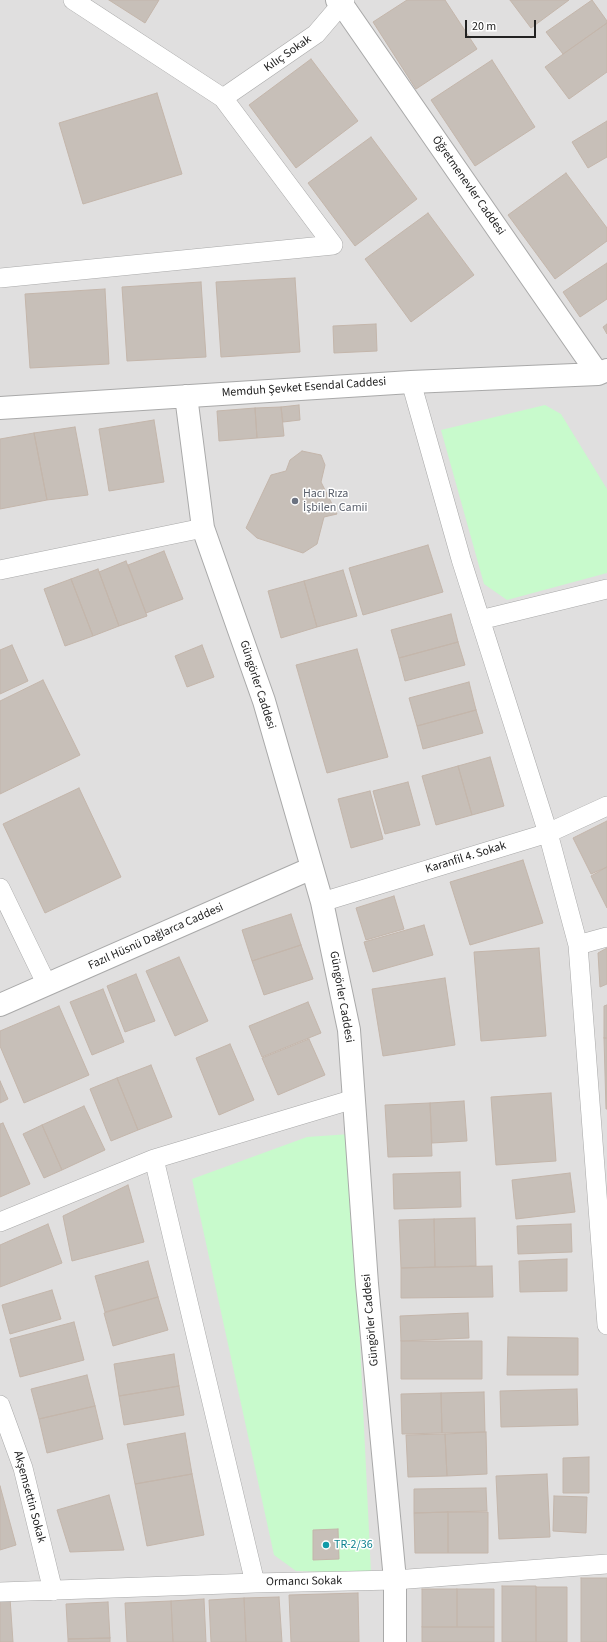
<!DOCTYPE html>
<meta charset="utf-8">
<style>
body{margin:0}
#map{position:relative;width:607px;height:1642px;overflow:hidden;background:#f2efe9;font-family:"Source Sans 3",sans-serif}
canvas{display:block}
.scale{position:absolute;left:465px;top:20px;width:71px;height:18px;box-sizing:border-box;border:2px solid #222;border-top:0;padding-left:5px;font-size:12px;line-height:14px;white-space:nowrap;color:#222;-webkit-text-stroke:3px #fff;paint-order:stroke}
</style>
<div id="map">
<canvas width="607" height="1642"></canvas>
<div class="scale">20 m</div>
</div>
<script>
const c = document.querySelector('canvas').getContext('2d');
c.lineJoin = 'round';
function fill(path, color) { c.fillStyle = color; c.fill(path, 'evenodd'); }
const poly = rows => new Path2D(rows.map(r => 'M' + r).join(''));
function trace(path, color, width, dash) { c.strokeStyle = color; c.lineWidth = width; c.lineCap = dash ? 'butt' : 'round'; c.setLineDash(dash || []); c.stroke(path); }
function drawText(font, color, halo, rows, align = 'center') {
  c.font = font + ' "Source Sans 3",sans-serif'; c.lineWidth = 3; c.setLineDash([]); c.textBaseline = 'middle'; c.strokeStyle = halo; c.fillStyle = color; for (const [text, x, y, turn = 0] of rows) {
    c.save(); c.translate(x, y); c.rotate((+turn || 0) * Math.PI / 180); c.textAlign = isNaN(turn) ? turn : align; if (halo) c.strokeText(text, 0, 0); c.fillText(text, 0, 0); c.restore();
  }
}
const residential = poly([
 [0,0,607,0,607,1642,0,1642]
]);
const park = poly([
 [545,405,561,414,607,489,607,573,507,600,484,584,441,430],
 [350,1134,371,1573,296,1571,274,1555,192,1179,307,1137]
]);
const building = poly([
 [109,0,159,0,145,23,109,0],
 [407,0,445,0,477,49,416,89,373,22,407,0],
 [510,0,569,0,531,28,510,0],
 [592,0,607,21,607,23,563,54,546,32,592,0],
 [607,23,607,72,569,99,545,67,607,23],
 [311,59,358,121,296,168,249,105,311,59],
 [492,60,535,127,475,166,431,100,492,60],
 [157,93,182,174,83,204,59,123,157,93],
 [607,121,607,157,588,168,572,142,607,121],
 [371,137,417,199,355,246,308,183,371,137],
 [566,173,607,228,607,241,555,279,508,215,566,173],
 [428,213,474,275,411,322,365,259,428,213],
 [607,263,607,299,580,317,563,292,607,263],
 [295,278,300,352,221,357,216,282,295,278],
 [201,282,206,357,127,361,122,287,201,282],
 [105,289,109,364,30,368,25,294,105,289],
 [376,324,377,351,334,353,333,326,376,324],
 [607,324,607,334,603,327,607,324],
 [299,405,300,420,283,422,281,407,299,405],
 [281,407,284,436,257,438,255,408,281,407],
 [255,408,257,438,219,441,217,411,255,408],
 [154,420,164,482,109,491,99,429,154,420],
 [75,427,88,495,47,500,34,433,75,427],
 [34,433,47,500,0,509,0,439,34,433],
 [302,451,321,455,325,465,321,482,337,514,324,517,317,544,303,553,257,538,246,528,271,475,286,471,290,460,302,451],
 [428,545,443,592,363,615,349,568,428,545],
 [164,551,183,599,146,613,128,565,164,551],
 [126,561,147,616,119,626,99,572,126,561],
 [98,569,119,626,93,636,71,579,98,569],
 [343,570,357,616,317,627,304,581,343,570],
 [71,579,93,636,65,646,44,589,71,579],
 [304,581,317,627,281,638,268,591,304,581],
 [451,614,458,642,399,658,391,630,451,614],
 [458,642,465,665,405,681,399,658,458,642],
 [12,645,28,681,0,694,0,650,12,645],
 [202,645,214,677,187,687,175,656,202,645],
 [357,649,388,757,327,773,296,665,357,649],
 [43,680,80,755,0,794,0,701,43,680],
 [469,682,476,710,417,726,409,698,469,682],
 [476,710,483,733,423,749,417,726,476,710],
 [490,757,504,806,472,815,458,766,490,757],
 [458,766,472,815,436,825,422,776,458,766],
 [408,782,420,825,385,834,373,791,408,782],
 [79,788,121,877,45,913,3,824,79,788],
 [370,791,383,839,351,848,338,799,370,791],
 [607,821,607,867,591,874,573,838,607,821],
 [523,860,543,923,470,945,450,882,523,860],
 [607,867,607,908,591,876,607,867],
 [394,896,404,929,366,940,356,908,394,896],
 [291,914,301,945,252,961,242,930,291,914],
 [424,925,433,955,373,972,364,942,424,925],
 [301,945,313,979,264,995,252,961,301,945],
 [539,948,546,1036,481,1041,474,952,539,948],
 [607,948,607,984,600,987,598,953,607,948],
 [179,957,208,1021,175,1036,146,971,179,957],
 [136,974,155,1021,125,1032,107,986,136,974],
 [445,978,455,1045,383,1056,372,989,445,978],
 [103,989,124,1042,92,1055,70,1002,103,989],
 [308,1002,321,1033,262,1057,249,1026,308,1002],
 [607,1005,607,1038,604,1038,604,1006,607,1005],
 [59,1006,89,1075,24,1103,0,1046,0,1031,59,1006],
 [604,1038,607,1038,607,1109,606,1109,604,1038],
 [309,1039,325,1075,278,1095,262,1058,309,1039],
 [230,1044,254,1100,219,1115,196,1058,230,1044],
 [151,1065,172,1117,138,1130,117,1078,151,1065],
 [117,1078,138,1130,111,1141,90,1089,117,1078],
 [0,1081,8,1099,0,1103,0,1081],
 [551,1093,556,1161,496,1165,491,1097,551,1093],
 [464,1101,467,1141,432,1143,430,1103,464,1101],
 [430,1103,432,1156,388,1157,385,1105,430,1103],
 [84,1106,105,1150,62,1170,42,1125,84,1106],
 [3,1123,30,1184,0,1197,0,1124,3,1123],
 [42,1125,62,1170,44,1178,23,1134,42,1125],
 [460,1172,461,1207,394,1209,393,1174,460,1172],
 [570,1173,575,1212,516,1219,512,1180,570,1173],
 [128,1185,144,1242,72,1261,63,1216,128,1185],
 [475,1218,476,1266,435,1267,434,1219,475,1218],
 [434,1219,435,1267,401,1268,399,1220,434,1219],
 [48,1224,62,1263,0,1287,0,1245,48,1224],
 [571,1224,572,1252,518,1254,517,1226,571,1224],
 [567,1259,567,1291,520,1292,519,1261,567,1259],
 [148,1261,158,1297,105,1312,95,1276,148,1261],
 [492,1266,493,1297,401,1298,401,1268,492,1266],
 [52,1290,61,1319,10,1334,2,1305,52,1290],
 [158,1297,168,1330,113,1346,104,1313,158,1297],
 [468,1313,469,1338,401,1341,400,1316,468,1313],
 [74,1322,84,1360,20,1377,10,1339,74,1322],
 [508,1337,578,1338,578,1375,507,1375,508,1337],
 [401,1341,482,1341,482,1379,401,1379,401,1341],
 [174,1354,179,1386,119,1396,114,1364,174,1354],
 [87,1375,95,1406,39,1419,31,1389,87,1375],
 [179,1386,184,1415,124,1425,119,1396,179,1386],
 [577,1389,578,1425,501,1427,500,1391,577,1389],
 [484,1392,485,1432,442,1433,441,1393,484,1392],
 [441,1393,442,1433,402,1434,401,1394,441,1393],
 [95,1406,103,1439,47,1453,39,1419,95,1406],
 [486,1432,487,1474,447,1476,445,1434,486,1432],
 [185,1433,192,1474,135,1484,127,1444,185,1433],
 [445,1434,447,1476,408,1477,406,1435,445,1434],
 [589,1457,589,1493,563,1493,563,1458,589,1457],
 [192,1474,204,1535,147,1546,135,1484,192,1474],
 [547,1474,550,1537,499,1539,496,1476,547,1474],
 [0,1486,16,1545,0,1550,0,1486],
 [486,1488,487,1511,414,1513,414,1489,486,1488],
 [109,1495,124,1550,70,1552,57,1510,109,1495],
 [554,1496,587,1497,586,1533,553,1531,554,1496],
 [448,1512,448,1553,415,1553,414,1513,448,1512],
 [448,1512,488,1512,488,1553,448,1553,448,1512],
 [338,1529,339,1559,313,1560,313,1530,338,1529],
 [581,1578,607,1578,607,1642,581,1642,581,1578],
 [502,1586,536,1586,536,1642,502,1642,502,1586],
 [536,1587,567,1587,567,1642,536,1642,536,1587],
 [422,1589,457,1589,457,1627,422,1627,422,1589],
 [457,1589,494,1589,494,1627,457,1627,457,1589],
 [358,1593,359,1642,291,1642,289,1595,358,1593],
 [279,1597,282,1642,246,1642,244,1598,279,1597],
 [10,1598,13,1642,0,1642,0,1599,10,1598],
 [244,1598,246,1642,211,1642,209,1600,244,1598],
 [204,1599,206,1642,173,1642,171,1601,204,1599],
 [171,1601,173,1642,127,1642,125,1603,171,1601],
 [108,1602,110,1638,68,1639,66,1604,108,1602],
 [422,1627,494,1627,494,1642,422,1642,422,1627],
 [110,1638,110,1642,68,1642,68,1639,110,1638]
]);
const minor = poly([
 [73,0,223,98,333,245],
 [223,98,316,34,345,0],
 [0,278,333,245],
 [411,382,461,559,548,833,578,945,607,1325],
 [0,570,203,528],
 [480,620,607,589],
 [0,888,47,985],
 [322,902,548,833,607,806],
 [578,945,607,937],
 [154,1159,255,1583],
 [0,1222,154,1159,354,1099],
 [0,1405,23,1468,53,1591],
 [0,1592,255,1583,395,1580,607,1564]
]);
const tertiary = poly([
 [337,0,341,3,598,374],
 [186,396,203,528,264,701,322,902,349,1030,367,1284,395,1580,395,1642],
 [0,408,411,382,598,374,607,370],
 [0,1005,312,868]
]);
const markers = [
 [295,501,4,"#6b7280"],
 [326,1545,4,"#0f9aa8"]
];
const streetNames = [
 ["Kılıç Sokak",288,54,-35],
 ["Öğretmenevler Caddesi",468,186,55],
 ["Memduh Şevket Esendal Caddesi",304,388,-4],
 ["Güngörler Caddesi",257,685,72],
 ["Karanfil 4. Sokak",466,858,-17],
 ["Fazıl Hüsnü Dağlarca Caddesi",156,937,-24],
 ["Güngörler Caddesi",341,997,80],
 ["Güngörler Caddesi",371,1320,-95],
 ["Akşemsettin Sokak",29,1497,75],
 ["Ormancı Sokak",304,1582,-1]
];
const worshipNames = [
 ["Hacı Rıza",303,494],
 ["İşbilen Camii",303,508]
];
const cultureNames = [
 ["TR-2/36",334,1545]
];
fill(residential, '#e0dfdf');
fill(park, '#c8facc');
fill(building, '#c7bfb8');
trace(building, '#c4b6ab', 1);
trace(minor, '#a9a9a9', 20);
trace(tertiary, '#a9a9a9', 24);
trace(minor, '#fff', 19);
trace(tertiary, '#fff', 22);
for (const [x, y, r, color] of markers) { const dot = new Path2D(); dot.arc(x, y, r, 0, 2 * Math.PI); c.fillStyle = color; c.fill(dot); trace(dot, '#fff', 1.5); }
drawText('12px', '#222', '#fff', streetNames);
drawText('12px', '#5b616d', '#fff', worshipNames, 'left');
drawText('12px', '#0d838f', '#fff', cultureNames, 'left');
</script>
